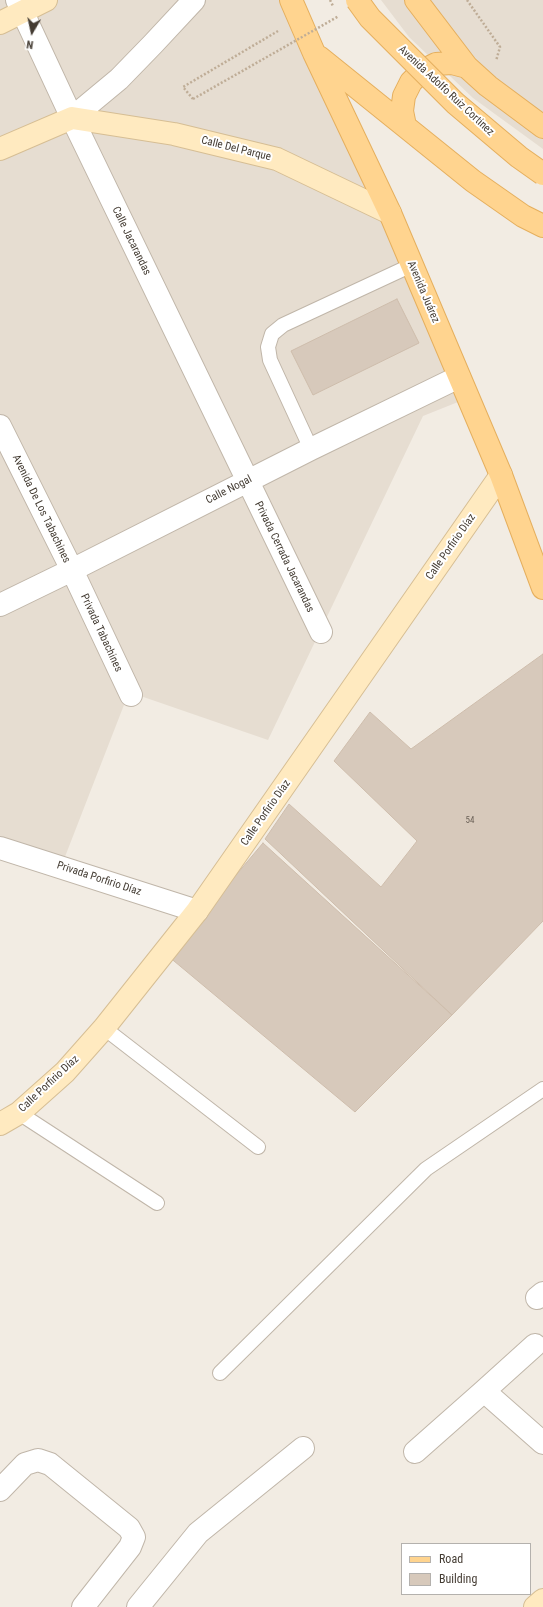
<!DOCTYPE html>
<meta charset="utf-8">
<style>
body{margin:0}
#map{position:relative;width:543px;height:1607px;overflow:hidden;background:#f2ece3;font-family:"Roboto Condensed",sans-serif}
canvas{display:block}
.legend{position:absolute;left:401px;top:1543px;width:130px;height:52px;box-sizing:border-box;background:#fff;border:1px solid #b4b1ad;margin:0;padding:5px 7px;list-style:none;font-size:12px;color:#443c33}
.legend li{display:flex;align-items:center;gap:8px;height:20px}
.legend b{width:20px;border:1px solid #b4b1ad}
.north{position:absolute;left:12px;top:12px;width:40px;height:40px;-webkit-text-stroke:3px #fff;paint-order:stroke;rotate:189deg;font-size:11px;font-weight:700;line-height:16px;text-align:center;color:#443c33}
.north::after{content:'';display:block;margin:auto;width:14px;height:18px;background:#443c33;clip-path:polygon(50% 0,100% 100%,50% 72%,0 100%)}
</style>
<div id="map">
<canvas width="543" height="1607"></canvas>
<ul class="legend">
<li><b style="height:5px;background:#ffd48f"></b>Road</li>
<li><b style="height:11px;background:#d7c9bb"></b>Building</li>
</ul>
<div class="north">N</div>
</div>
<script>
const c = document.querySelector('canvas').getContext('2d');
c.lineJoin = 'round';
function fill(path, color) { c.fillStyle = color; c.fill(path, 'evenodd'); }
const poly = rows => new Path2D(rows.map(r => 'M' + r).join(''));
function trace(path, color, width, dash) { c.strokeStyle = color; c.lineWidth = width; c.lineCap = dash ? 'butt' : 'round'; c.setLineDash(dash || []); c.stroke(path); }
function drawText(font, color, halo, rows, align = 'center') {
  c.font = font + ' "Roboto Condensed",sans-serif'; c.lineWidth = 4; c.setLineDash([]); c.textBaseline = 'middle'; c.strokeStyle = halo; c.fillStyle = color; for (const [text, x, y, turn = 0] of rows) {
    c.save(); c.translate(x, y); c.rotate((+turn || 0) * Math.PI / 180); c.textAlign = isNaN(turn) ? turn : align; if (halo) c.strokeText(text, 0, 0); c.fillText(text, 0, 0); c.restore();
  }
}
const residential = poly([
 [0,0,291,0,468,398,423,416,268,740,129,692,61,867,0,848],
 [381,0,543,0,543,149,473,98,409,37]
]);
const building = poly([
 [397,299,419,343,313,395,291,351,397,299],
 [543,654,543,921,452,1015,265,839,289,804,381,887,417,841,334,761,370,712,411,749,543,654],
 [263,843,452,1015,355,1112,168,956,263,843]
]);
const path = poly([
 [467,0,500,47,496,61],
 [193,99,183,87,278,31]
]);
const lane = poly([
 [311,449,270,360,268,347,272,334,283,325,412,265],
 [104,1028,258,1147],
 [19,1113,157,1203],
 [220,1373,426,1169,543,1089]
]);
const street = poly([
 [17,0,72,118,321,632],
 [72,118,119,79,153,44,194,0],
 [0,426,72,570,131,695],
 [0,605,72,570,311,449,459,377],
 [0,848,197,911],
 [537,1298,543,1293],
 [484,1391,543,1443],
 [415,1452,484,1391,535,1345],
 [0,1490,25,1464,38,1460,50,1464,129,1528,134,1537,130,1547,83,1607],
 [138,1607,198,1533,303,1448]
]);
const secondary = poly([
 [0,23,46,0],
 [0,149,72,118,174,134,277,159,390,213],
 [0,1124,19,1113,65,1072,104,1028,197,911,501,475],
 [535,1607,543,1600]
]);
const primary = poly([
 [291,0,314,53,390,213,501,475,543,588],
 [416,0,467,67,488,86,543,127],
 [319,57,473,181,523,216,543,226],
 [405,126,402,111,404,96,411,82,422,71,436,64,452,63,467,67]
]);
const pathBridge = poly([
 [330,0,333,6],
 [193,99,339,16]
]);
const primaryBridge = poly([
 [357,0,370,18,455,103,519,157,543,174]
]);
const numberNames = [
 ["54",470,821]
];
const streetNames = [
 ["Avenida Adolfo Ruiz Cortinez",446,91,43],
 ["Calle Del Parque",236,149,14],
 ["Calle Jacarandas",131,241,64],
 ["Avenida Juárez",423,292,67],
 ["Calle Nogal",229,490,-27],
 ["Avenida De Los Tabachines",41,509,64],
 ["Calle Porfirio Díaz",451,547,-55],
 ["Privada Cerrada Jacarandas",284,557,64],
 ["Privada Tabachines",101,633,65],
 ["Calle Porfirio Díaz",266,813,-55],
 ["Privada Porfirio Díaz",99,879,18],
 ["Calle Porfirio Díaz",49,1084,-43]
];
fill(residential, '#e6ddd1');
fill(building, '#d7c9bb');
trace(building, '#cebdac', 1);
trace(lane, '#c0b6a9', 16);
trace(street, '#c0b6a9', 24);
trace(secondary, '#d6be94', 24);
trace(primary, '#e5af5e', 24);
trace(path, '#bfad97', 2.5, [2, 2]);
trace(lane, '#fff', 14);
trace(street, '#fff', 22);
trace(secondary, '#ffeac0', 22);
trace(primary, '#ffd48f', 22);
trace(primaryBridge, '#e5af5e', 24, []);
trace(pathBridge, '#bfad97', 2.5, [2, 2]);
trace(primaryBridge, '#ffd48f', 22);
drawText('9px', '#695f55', null, numberNames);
drawText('11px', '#443c33', '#fff', streetNames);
</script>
